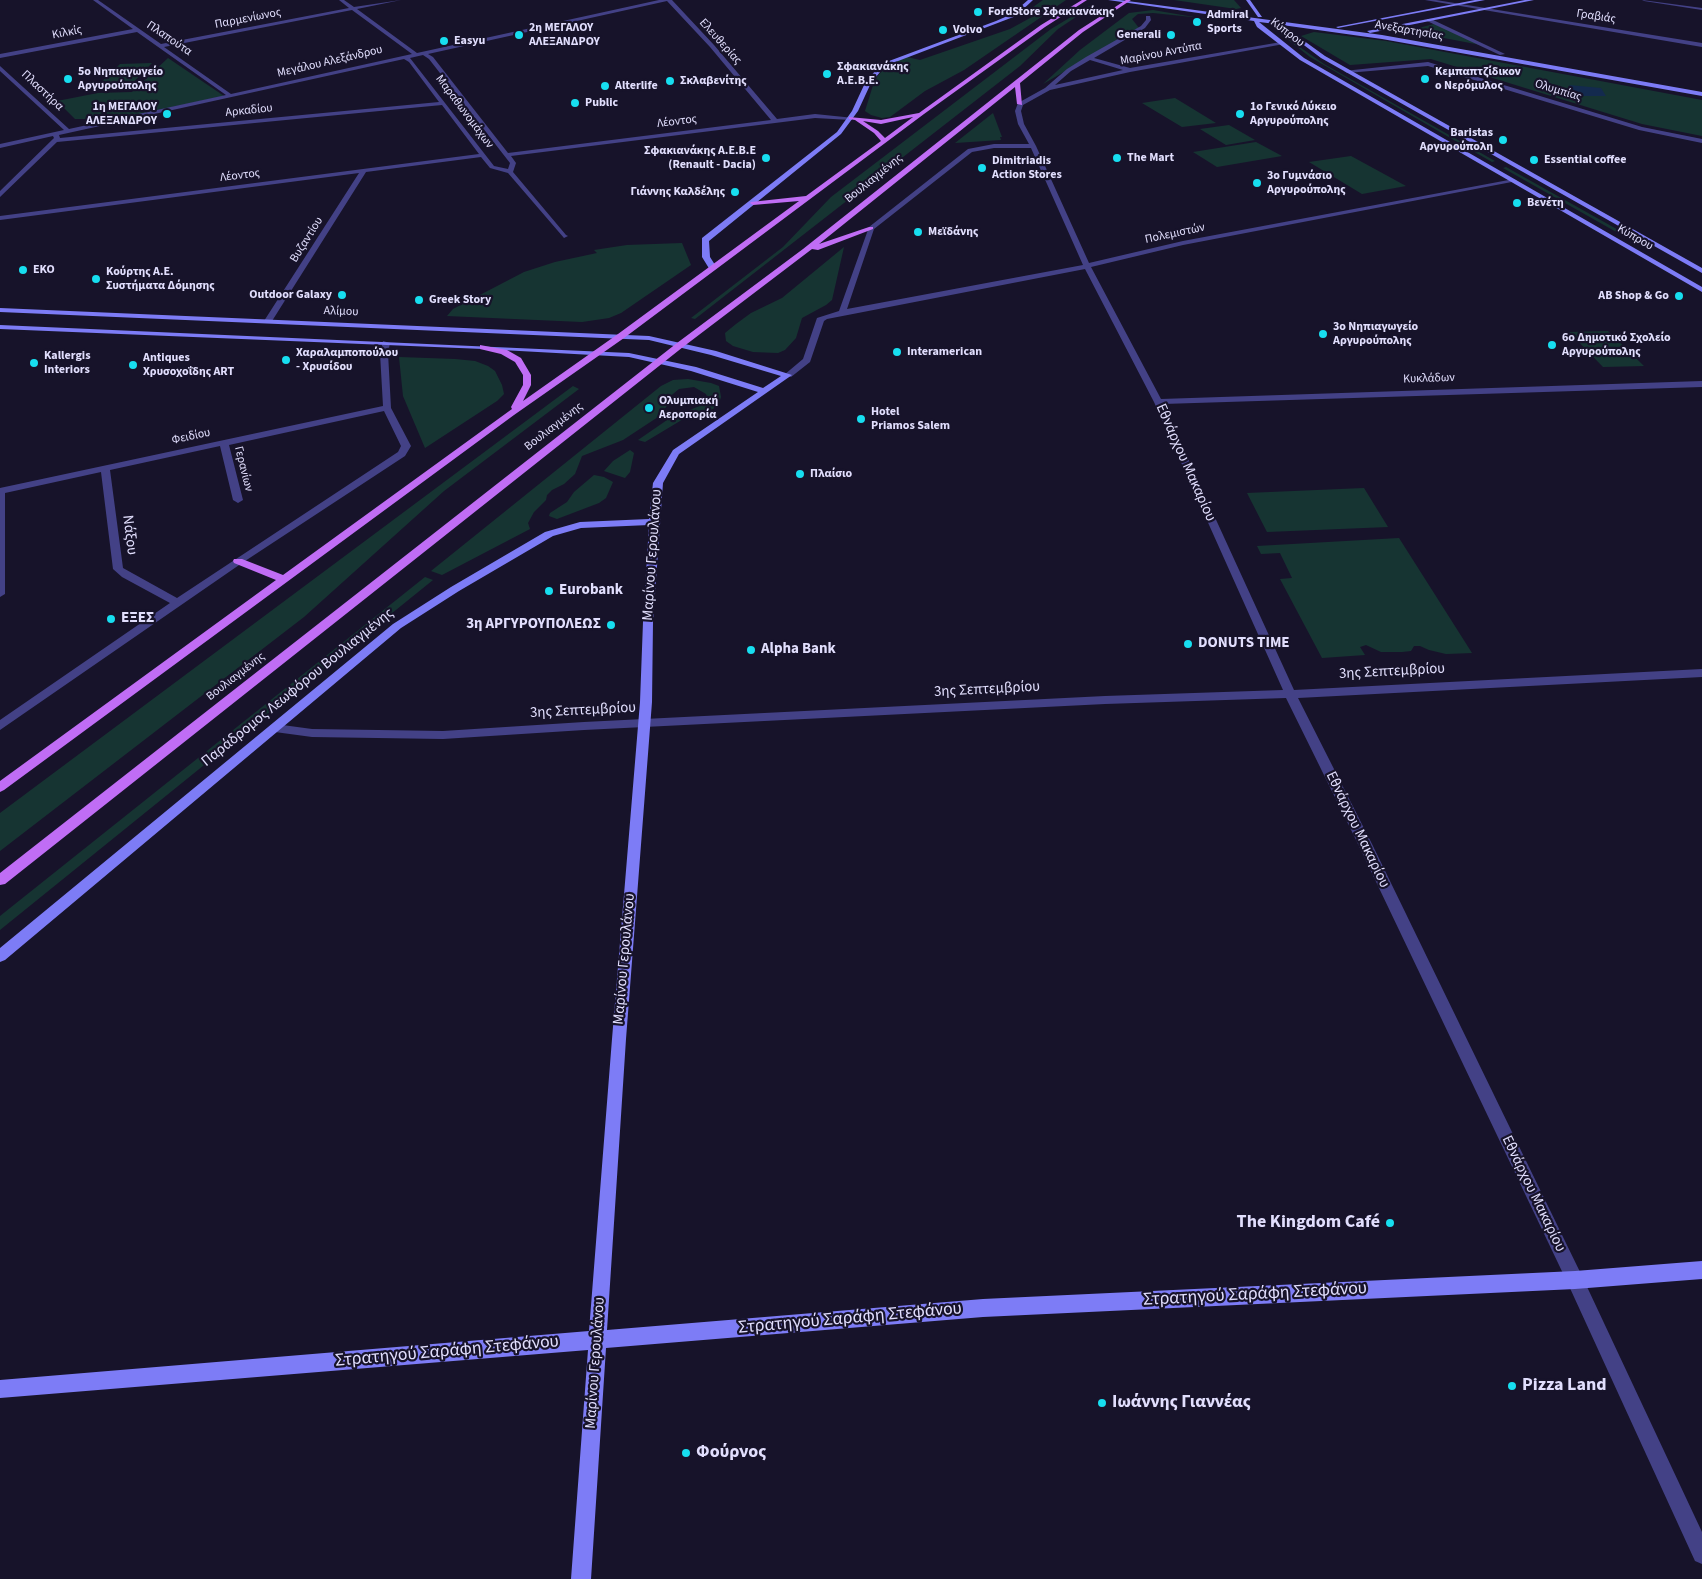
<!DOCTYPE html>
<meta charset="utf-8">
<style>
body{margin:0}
canvas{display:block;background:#17132a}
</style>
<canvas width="1702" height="1579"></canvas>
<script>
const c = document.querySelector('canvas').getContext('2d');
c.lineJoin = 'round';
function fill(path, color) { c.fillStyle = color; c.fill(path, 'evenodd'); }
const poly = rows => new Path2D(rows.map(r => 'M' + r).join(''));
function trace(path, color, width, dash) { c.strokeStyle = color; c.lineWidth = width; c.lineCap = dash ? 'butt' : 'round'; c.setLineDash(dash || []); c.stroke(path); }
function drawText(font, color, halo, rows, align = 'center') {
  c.font = font + ' "Source Sans 3",sans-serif'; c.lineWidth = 4.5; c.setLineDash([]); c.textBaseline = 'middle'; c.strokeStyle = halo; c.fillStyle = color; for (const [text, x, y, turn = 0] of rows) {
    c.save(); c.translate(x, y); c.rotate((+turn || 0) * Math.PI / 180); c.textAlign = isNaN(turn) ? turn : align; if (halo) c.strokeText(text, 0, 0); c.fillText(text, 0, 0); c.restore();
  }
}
const green = poly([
 [1043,0,1066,0,964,70,925,91,890,117,882,118,871,115,865,111,875,79,888,64,907,57,920,60,1010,29,1032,17,1044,8,1033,7],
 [1174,0,1234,0,1241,8,1236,9],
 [1091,5,1094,5,1058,29,1020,66,695,319,691,318,783,247,831,197,1051,29],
 [1153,10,1229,23,1192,17,1153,13,1138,14,1132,19,1139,28,1043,84,1080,50,1129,13],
 [1434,24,1438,25,1486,46,1407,31],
 [1277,31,1324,64,1495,161,1492,162,1310,57],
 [1314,32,1386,41,1702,100,1702,136,1642,124,1431,59,1350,65,1301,36],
 [168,58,224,96,106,121,99,119,75,119,57,101,98,93,132,92],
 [152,63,127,89,93,90,120,64],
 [1175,98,1216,123,1182,127,1142,103],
 [993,113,1002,137,1000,137,1001,140,955,143],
 [1229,125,1255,140,1226,145,1200,129],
 [1256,142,1282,156,1217,167,1193,152],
 [1351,156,1406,186,1362,194,1309,162],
 [1506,167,1638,241,1634,242,1503,168],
 [682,243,691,265,621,313,609,318,582,322,447,316,453,309,524,272,555,262,597,253,594,250,627,245],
 [844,247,832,300,826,305,802,318,796,338,785,350,778,353,753,352,733,346,726,341,725,333,736,324,751,313,782,298],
 [1608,331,1644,366,1603,367,1569,332],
 [399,357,455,359,475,361,488,366,495,371,502,385,504,394,497,401,425,448,403,396],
 [688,379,711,383,719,386,721,397,719,403,713,409,685,418,645,442,638,440,670,418,702,405,708,399,706,394,694,387,679,389,668,398,667,406,658,417,623,440,582,456,575,474,564,484,552,490,547,495,546,500,534,512,528,523,530,529,442,575,431,571,661,386,673,380],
 [573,386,579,389,444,491,304,617,0,851,0,813],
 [630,450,634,453,630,472,625,478,604,471,613,461],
 [594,475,604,477,613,482,606,498,599,503,557,519,549,516,550,513,567,502,574,492],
 [1364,488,1388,527,1267,532,1247,493],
 [1399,538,1472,653,1446,654,1429,650,1420,646,1414,646,1411,651,1402,652,1381,652,1366,645,1360,647,1365,655,1322,658,1280,579,1292,578,1280,553,1261,554,1257,546],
 [425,577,433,580,0,930,0,916]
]);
const water = poly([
 [1569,85,1601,88,1606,96,1584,96,1560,91,1571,88]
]);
const street = poly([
 [93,0,98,0,161,44,349,8,339,0,344,0,354,7,401,0,357,9,417,53,659,0,672,0,714,45,777,119,815,114,854,118,851,120,815,118,511,156,516,163,513,172,566,235,568,236,564,238,508,173,490,168,481,157,366,172,272,321,268,323,264,321,359,173,0,220,0,216,479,154,442,105,57,142,0,197,0,191,54,138,53,136,0,148,0,144,64,130,0,71,0,66,69,129,226,95,137,32,0,58,0,54,133,29,93,0],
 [667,1,710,47,771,120,508,153,433,57,428,54,667,1],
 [352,10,412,54,231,94,164,47,352,10],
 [423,55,429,59,510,163,508,169,494,166,410,58,423,55],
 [404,59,409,62,439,102,60,138,59,135,404,59],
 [1425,0,1436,0,1702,43,1702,47,1425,0],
 [1642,0,1702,8,1702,10,1644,1,1642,0],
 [1146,16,1150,16,1151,20,1145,28,1094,58,1130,68,1281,42,1284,44,1130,72,1050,90,1023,105,1021,111,1024,124,1036,146,1089,263,1183,241,1514,179,1517,181,1183,245,1091,267,1161,399,1702,381,1702,387,1163,404,1294,690,1702,669,1702,677,1298,698,1372,844,1581,1274,1702,1532,1702,1564,1695,1561,1569,1286,1358,844,1286,698,1105,704,584,730,443,739,312,737,275,732,269,728,275,724,312,729,443,731,584,722,1105,696,1283,690,1154,402,1085,269,827,319,824,321,810,362,791,377,784,375,803,359,817,318,839,311,869,227,968,149,994,144,1029,144,1018,124,1015,111,1018,103,1045,88,1067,69,1086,57,1141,26,1146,20,1146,16],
 [1090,60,1123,70,1055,85,1071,71,1090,60],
 [994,148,1031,148,1083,265,847,309,874,229,972,152,994,148],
 [1427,19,1431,19,1505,54,1500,55,1427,21,1427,19],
 [1428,62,1642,127,1702,139,1702,143,1639,130,1428,66,1347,73,1344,71,1428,62],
 [383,341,390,343,388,353,391,408,411,446,405,456,242,563,0,730,0,720,170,603,122,577,113,569,101,472,5,493,5,594,0,597,0,488,383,406,380,353,383,341],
 [384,411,401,446,398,452,177,598,123,568,110,470,220,446,233,500,238,503,243,500,229,445,384,411]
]);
const secondary = poly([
 [1028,0,1033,0,1016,16,885,66,871,83,858,111,841,134,709,241,710,257,717,268,710,270,702,257,702,238,837,132,852,111,865,83,881,64,996,21,1012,14,1028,0],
 [1108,0,1120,0,1382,35,1702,92,1702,96,1382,39,1282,25,1325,56,1702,268,1702,273,1321,58,1276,24,1259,22,1304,58,1702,287,1702,292,1300,60,1257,27,1254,21,1108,0],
 [1246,0,1250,0,1262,17,1258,17,1246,0],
 [1475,0,1485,0,1338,28,1336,27,1475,0],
 [1525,0,1534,0,1370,33,1367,31,1525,0],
 [0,308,649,336,716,351,792,375,679,454,663,483,653,622,652,702,626,1039,607,1330,983,1299,1575,1271,1702,1261,1702,1279,1575,1289,983,1317,606,1348,591,1579,571,1579,588,1350,0,1398,0,1380,589,1331,612,1039,640,702,643,622,649,525,581,528,553,536,459,591,401,628,5,960,0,962,0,948,393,624,451,587,545,532,580,522,649,519,653,483,673,450,758,392,691,371,629,357,483,349,0,329,0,325,629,353,696,367,763,388,781,376,711,355,649,340,0,312,0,308]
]);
const primary = poly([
 [1082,0,1087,0,1045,27,924,114,624,338,514,415,4,790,0,792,0,781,276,580,234,563,233,561,234,559,242,559,283,575,512,409,511,407,523,385,523,375,515,362,501,354,480,349,480,345,507,350,521,358,531,375,531,385,523,401,618,334,799,201,753,205,750,203,751,202,806,196,881,141,874,133,855,120,849,119,849,117,881,120,919,113,1041,25,1082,0],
 [913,117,885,138,878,131,863,121,881,124,913,117],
 [1126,0,1131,0,1083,32,1020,83,1022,105,1017,104,1015,87,819,244,869,227,873,227,873,229,818,250,812,249,683,347,5,884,0,885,0,873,677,343,803,249,1079,30,1126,0]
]);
const markers = [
 [978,12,5,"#17def0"],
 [1197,22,5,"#17def0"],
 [943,30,5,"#17def0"],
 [519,35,5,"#17def0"],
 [1171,35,5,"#17def0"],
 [444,41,5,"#17def0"],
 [827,74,5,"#17def0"],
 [68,79,5,"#17def0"],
 [1425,79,5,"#17def0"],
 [670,81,5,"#17def0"],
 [605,86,5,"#17def0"],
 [575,103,5,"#17def0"],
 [167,114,5,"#17def0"],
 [1240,114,5,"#17def0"],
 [1503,140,5,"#17def0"],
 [766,158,5,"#17def0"],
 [1117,158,5,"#17def0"],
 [1534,160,5,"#17def0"],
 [982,168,5,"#17def0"],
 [1257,183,5,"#17def0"],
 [735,192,5,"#17def0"],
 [1517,203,5,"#17def0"],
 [918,232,5,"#17def0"],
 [23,270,5,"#17def0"],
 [96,279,5,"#17def0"],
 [342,295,5,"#17def0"],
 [1679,296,5,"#17def0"],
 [419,300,5,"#17def0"],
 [1323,334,5,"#17def0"],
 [1552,345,5,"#17def0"],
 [897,352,5,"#17def0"],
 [286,360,5,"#17def0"],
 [34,363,5,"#17def0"],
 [133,365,5,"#17def0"],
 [649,408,5,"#17def0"],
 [861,419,5,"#17def0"],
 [800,474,5,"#17def0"],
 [549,591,5,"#17def0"],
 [111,619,5,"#17def0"],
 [611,625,5,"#17def0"],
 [1188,644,5,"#17def0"],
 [751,650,5,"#17def0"],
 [1390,1223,5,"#17def0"],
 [1512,1386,5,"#17def0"],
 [1102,1403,5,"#17def0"],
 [686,1453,5,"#17def0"]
];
const farPoinames = [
 ["FordStore Σφακιανάκης",988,12],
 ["Admiral",1207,15],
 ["Sports",1207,29],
 ["2η ΜΕΓΑΛΟΥ",529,28],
 ["ΑΛΕΞΑΝΔΡΟΥ",529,42],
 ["Volvo",953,30],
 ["Generali",1161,35,"right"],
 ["Easyu",454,41],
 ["Σφακιανάκης",837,67],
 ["Α.Ε.Β.Ε.",837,81],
 ["5ο Νηπιαγωγείο",78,72],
 ["Αργυρούπολης",78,86],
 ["Κεμπαπτζίδικον",1435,72],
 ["ο Νερόμυλος",1435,86],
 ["Σκλαβενίτης",680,81],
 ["Alterlife",615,86],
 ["Public",585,103],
 ["1η ΜΕΓΑΛΟΥ",157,107,"right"],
 ["ΑΛΕΞΑΝΔΡΟΥ",157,121,"right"],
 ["1ο Γενικό Λύκειο",1250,107],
 ["Αργυρούπολης",1250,121],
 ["Baristas",1493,133,"right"],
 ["Αργυρούπολη",1493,147,"right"],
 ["Σφακιανάκης Α.Ε.Β.Ε",756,151,"right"],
 ["(Renault - Dacia)",756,165,"right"],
 ["The Mart",1127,158],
 ["Essential coffee",1544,160],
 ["Dimitriadis",992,161],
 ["Action Stores",992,175],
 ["3ο Γυμνάσιο",1267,176],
 ["Αργυρούπολης",1267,190],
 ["Γιάννης Καλδέλης",725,192,"right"],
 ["Βενέτη",1527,203],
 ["Μεϊδάνης",928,232],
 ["EKO",33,270],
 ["Κούρτης Α.Ε.",106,272],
 ["Συστήματα Δόμησης",106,286],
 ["Outdoor Galaxy",332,295,"right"],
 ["ΑΒ Shop & Go",1669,296,"right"],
 ["Greek Story",429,300],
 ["3ο Νηπιαγωγείο",1333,327],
 ["Αργυρούπολης",1333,341],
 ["6ο Δημοτικό Σχολείο",1562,338],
 ["Αργυρούπολης",1562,352],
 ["Interamerican",907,352],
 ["Χαραλαμποπούλου",296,353],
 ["- Χρυσίδου",296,367],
 ["Kallergis",44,356],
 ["Interiors",44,370],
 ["Antiques",143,358],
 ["Χρυσοχοΐδης ART",143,372],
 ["Ολυμπιακή",659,401],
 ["Αεροπορία",659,415],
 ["Hotel",871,412],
 ["Priamos Salem",871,426],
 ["Πλαίσιο",810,474]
];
const farStreetnames = [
 ["Γραβιάς",1596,17,9],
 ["Παρμενίωνος",248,19,-11],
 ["Ανεξαρτησίας",1409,31,10],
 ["Κιλκίς",67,33,-11],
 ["Κύπρου",1287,33,37],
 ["Πλαπούτα",169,39,34],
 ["Ελευθερίας",720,42,48],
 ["Μαρίνου Αντύπα",1161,54,-11],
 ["Μεγάλου Αλεξάνδρου",330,62,-13],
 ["Πλαστήρα",42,91,43],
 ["Ολυμπίας",1558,91,17],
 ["Αρκαδίου",249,111,-6],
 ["Μαραθωνομάχων",464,112,53],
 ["Λέοντος",677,122,-7],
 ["Λέοντος",240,176,-7],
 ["Βουλιαγμένης",874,179,-39],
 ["Πολεμιστών",1175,234,-12],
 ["Κύπρου",1635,238,30],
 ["Βυζαντίου",307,240,-58],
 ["Αλίμου",341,312,2],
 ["Κυκλάδων",1429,379,-2],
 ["Βουλιαγμένης",554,427,-38],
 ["Φειδίου",191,437,-12],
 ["Γερανίων",243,469,76],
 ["Βουλιαγμένης",236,677,-38]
];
const streetNames = [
 ["Εθνάρχου Μακαρίου",1185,463,66],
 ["Νάξου",129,535,83],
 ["Μαρίνου Γερουλάνου",653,555,-86],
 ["3ης Σεπτεμβρίου",1392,672,-3],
 ["Παράδρομος Λεωφόρου Βουλιαγμένης",298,688,-39],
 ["3ης Σεπτεμβρίου",987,690,-3],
 ["3ης Σεπτεμβρίου",583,711,-3],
 ["Εθνάρχου Μακαρίου",1357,830,64],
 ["Μαρίνου Γερουλάνου",625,959,-85],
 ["Εθνάρχου Μακαρίου",1533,1194,64],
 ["Μαρίνου Γερουλάνου",596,1363,-86]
];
const poiNames = [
 ["Eurobank",559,591],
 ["ΕΞΕΣ",121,619],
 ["3η ΑΡΓΥΡΟΥΠΟΛΕΩΣ",601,625,"right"],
 ["DONUTS TIME",1198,644],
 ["Alpha Bank",761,650]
];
const nearPoinames = [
 ["The Kingdom Café",1380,1223,"right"],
 ["Pizza Land",1522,1386],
 ["Ιωάννης Γιαννέας",1112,1403],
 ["Φούρνος",696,1453]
];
const nearStreetnames = [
 ["Στρατηγού Σαράφη Στεφάνου",1255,1295,-3],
 ["Στρατηγού Σαράφη Στεφάνου",850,1319,-5],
 ["Στρατηγού Σαράφη Στεφάνου",447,1352,-5]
];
fill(green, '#163432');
fill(water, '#132a4e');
fill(street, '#434186');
fill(secondary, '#7d7cf6');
fill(primary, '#c06df5');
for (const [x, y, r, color] of markers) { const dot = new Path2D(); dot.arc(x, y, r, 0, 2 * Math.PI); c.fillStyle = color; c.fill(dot); trace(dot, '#17132a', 2); }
drawText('bold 12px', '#e1defd', '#17132a', farPoinames, 'left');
drawText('12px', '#e1defd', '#17132a', farStreetnames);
drawText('15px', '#e1defd', '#17132a', streetNames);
drawText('bold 15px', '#e1defd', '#17132a', poiNames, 'left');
drawText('bold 18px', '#e1defd', '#17132a', nearPoinames, 'left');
drawText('18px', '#e1defd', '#17132a', nearStreetnames);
</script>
